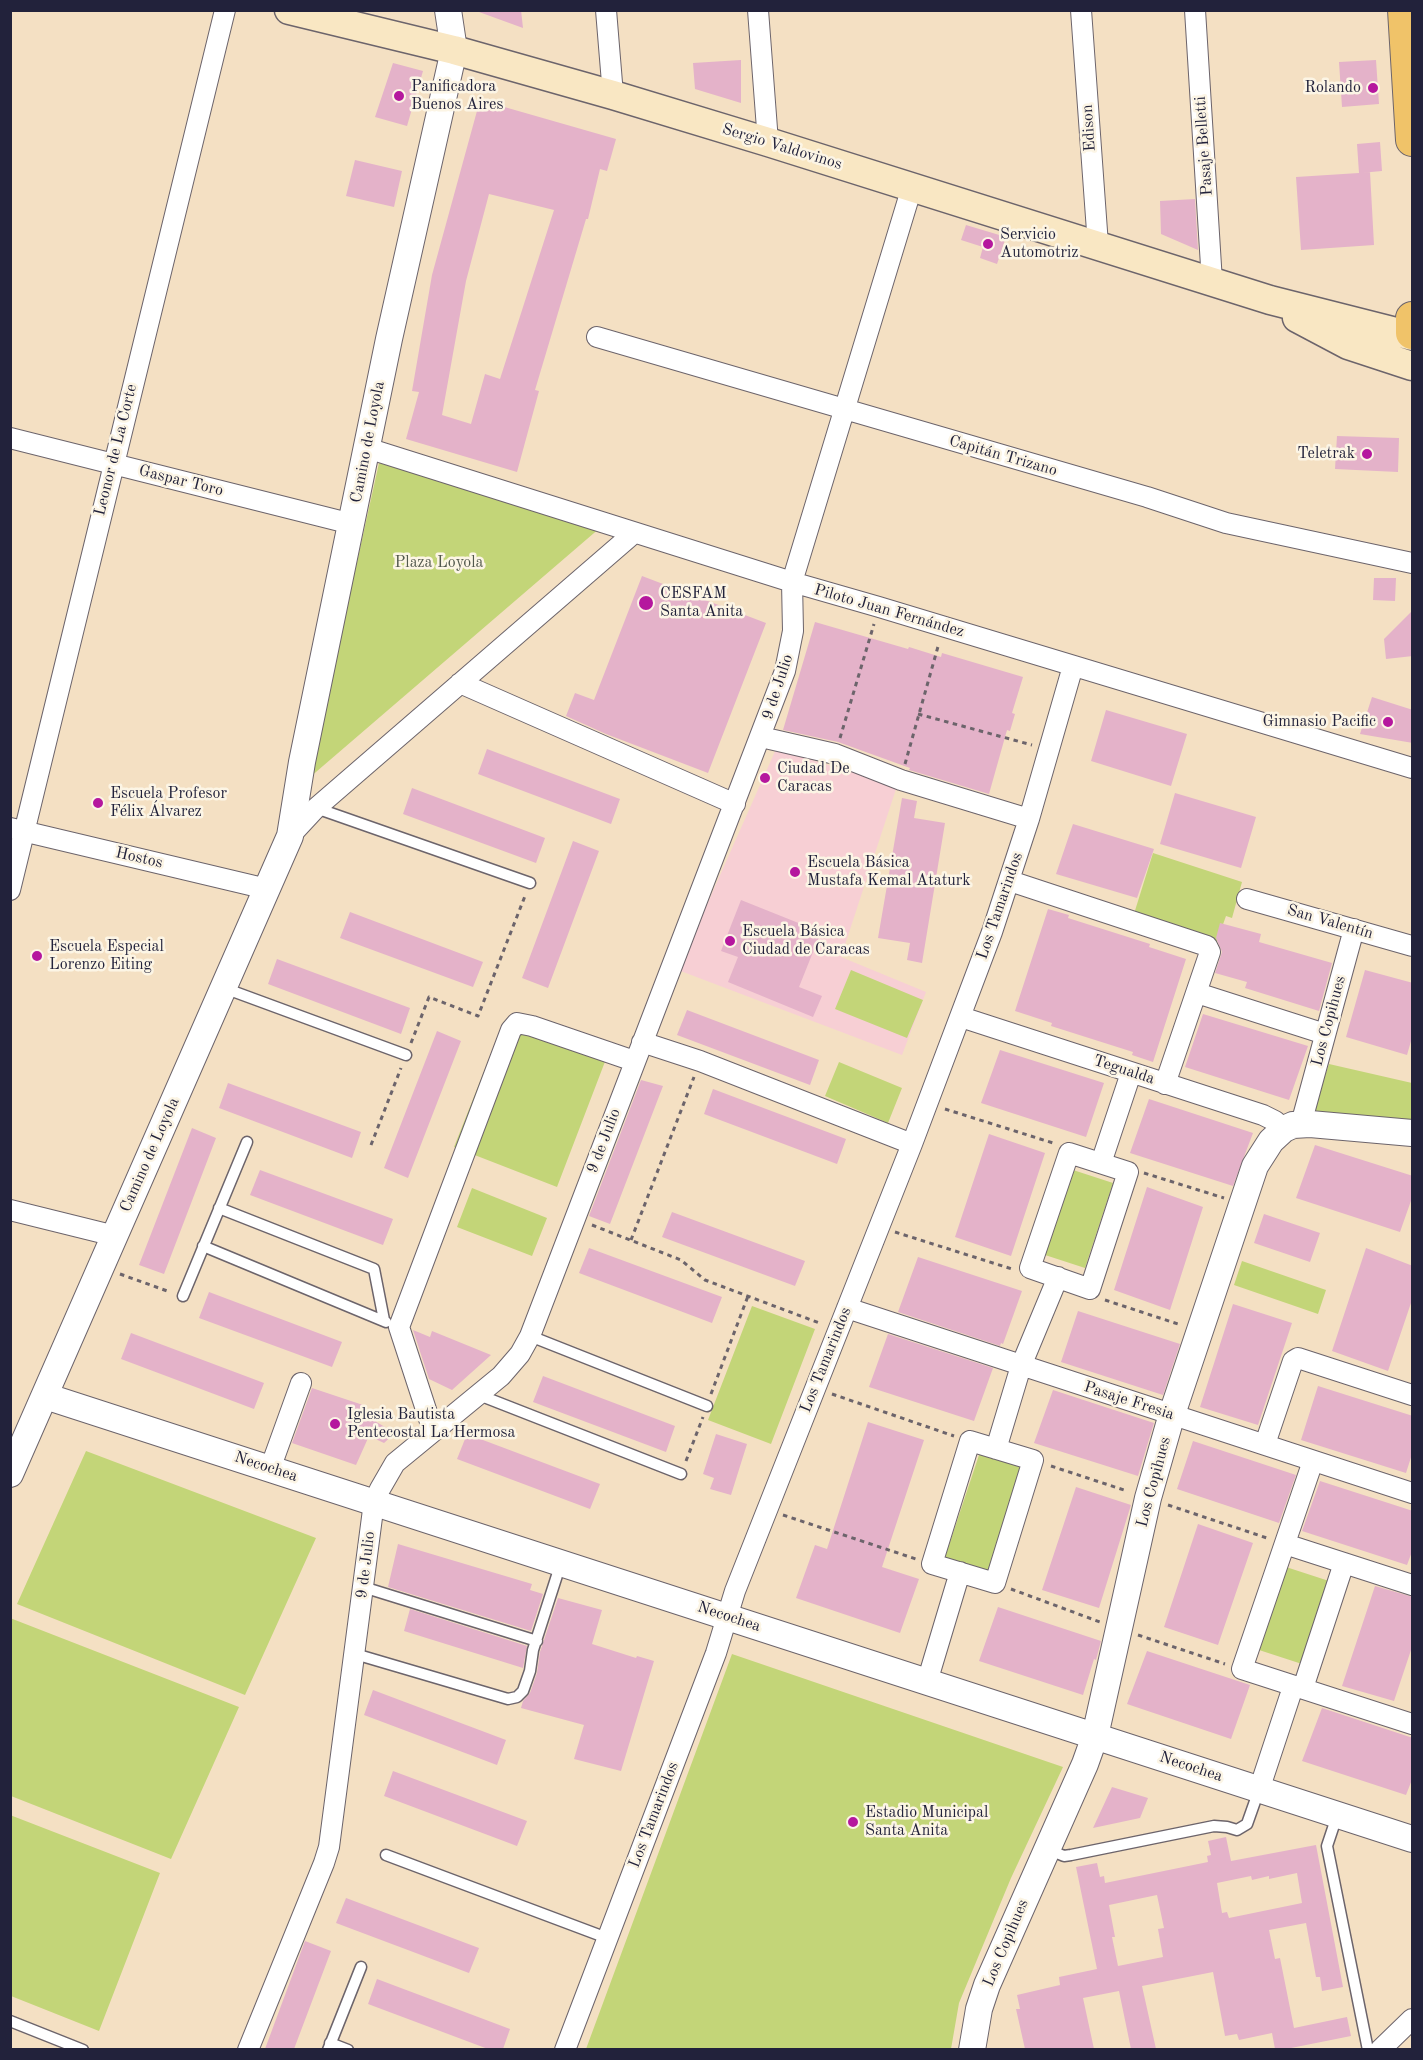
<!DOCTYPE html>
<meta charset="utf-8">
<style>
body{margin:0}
#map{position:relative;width:1423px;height:2060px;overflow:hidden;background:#f4e0c3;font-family:"Old Standard TT",serif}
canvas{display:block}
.frame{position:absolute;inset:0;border:12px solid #22223b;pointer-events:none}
</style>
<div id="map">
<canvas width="1423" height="2060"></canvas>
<div class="frame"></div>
</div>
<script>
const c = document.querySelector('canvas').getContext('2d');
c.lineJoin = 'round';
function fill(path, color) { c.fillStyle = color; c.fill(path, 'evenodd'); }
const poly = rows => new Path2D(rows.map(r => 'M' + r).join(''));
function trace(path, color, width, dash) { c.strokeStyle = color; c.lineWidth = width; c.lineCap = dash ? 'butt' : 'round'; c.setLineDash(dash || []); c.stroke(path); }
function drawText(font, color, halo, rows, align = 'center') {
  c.font = font + ' "Old Standard TT",serif'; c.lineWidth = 5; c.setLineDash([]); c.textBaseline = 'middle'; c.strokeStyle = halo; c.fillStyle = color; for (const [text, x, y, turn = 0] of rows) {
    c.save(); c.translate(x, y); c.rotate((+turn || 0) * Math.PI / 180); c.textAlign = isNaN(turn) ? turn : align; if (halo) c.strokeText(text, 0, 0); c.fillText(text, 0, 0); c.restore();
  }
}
const built = poly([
 [776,749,897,786,841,957,926,992,902,1055,678,970]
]);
const green = poly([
 [379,463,601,527,309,778],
 [1153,853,1242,882,1232,918,1226,916,1216,944,1133,917],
 [851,970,923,1000,907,1038,835,1009],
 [504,1021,606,1059,557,1187,454,1147],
 [839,1062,902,1088,888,1123,825,1096],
 [1329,1064,1412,1083,1412,1121,1312,1114],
 [1070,1169,1113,1183,1085,1268,1042,1254],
 [472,1188,547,1218,532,1256,457,1227],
 [1242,1261,1326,1290,1318,1314,1234,1285],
 [752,1306,815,1329,771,1444,708,1420],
 [86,1451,316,1538,245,1695,17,1604],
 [986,1454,1029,1467,999,1577,947,1566,945,1557,979,1455],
 [1286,1567,1329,1581,1302,1664,1259,1650],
 [10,1618,239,1707,171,1859,11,1796],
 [732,1654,1063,1767,1011,1878,959,2003,951,2049,586,2049],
 [10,1815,160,1873,99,2031,11,1996]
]);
const building = poly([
 [479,10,521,10,523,28,479,12],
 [741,60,741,103,695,89,693,63],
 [1376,60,1379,104,1342,107,1339,62],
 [393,63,423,71,407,126,375,117],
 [480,100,616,139,607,171,600,169,588,219,586,219,535,390,539,391,517,472,406,439,419,392,412,391,432,275],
 [489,194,554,210,500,379,485,374,471,424,442,415,466,281],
 [1380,142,1382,171,1360,173,1370,172,1374,245,1301,250,1296,177,1359,173,1357,144],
 [355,160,402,171,394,207,346,196],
 [1195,199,1198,250,1161,234,1160,201],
 [966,225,1006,237,997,264,980,258,983,247,961,240],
 [1337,436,1399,438,1398,472,1335,469],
 [642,576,766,623,708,773,606,734,566,716,575,693,594,700],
 [1374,578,1396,578,1395,601,1373,600],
 [1413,610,1413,656,1386,659,1384,639],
 [815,622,908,649,909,647,941,657,942,653,1023,677,1012,713,1015,714,1010,731,1007,730,989,794,909,770,910,768,838,742,783,730],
 [1372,697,1413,710,1413,743,1360,734],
 [1106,710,1187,734,1171,786,1091,761],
 [487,749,620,799,611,824,478,774],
 [412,788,545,838,536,863,403,814],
 [1175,793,1256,817,1241,868,1160,844],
 [902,798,917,801,914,818,945,823,922,963,907,960,910,943,878,938],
 [1073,824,1154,849,1137,898,1056,874],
 [573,841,599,851,548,988,522,978],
 [741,900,821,932,799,987,822,996,813,1017,728,982,738,957,721,951],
 [1048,909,1069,915,1068,918,1150,944,1149,947,1186,959,1153,1062,1132,1055,1133,1052,1051,1026,1052,1023,1015,1011],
 [350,912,483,962,473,987,340,938],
 [1220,923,1261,934,1259,942,1332,963,1319,1011,1245,988,1247,982,1215,973,1222,952,1216,938],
 [277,959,410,1008,401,1034,268,984],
 [1365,970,1413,983,1413,1034,1407,1055,1346,1037],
 [687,1010,819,1060,810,1085,677,1035],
 [1203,1014,1308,1046,1289,1100,1185,1067],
 [437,1031,461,1041,408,1178,384,1168],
 [1000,1050,1104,1083,1086,1137,981,1103],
 [641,1080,663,1086,610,1224,589,1216],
 [228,1083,361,1132,352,1158,219,1108],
 [713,1089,846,1139,837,1164,704,1114],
 [1149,1099,1253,1133,1233,1186,1130,1153],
 [192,1128,216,1138,164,1274,139,1265],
 [989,1134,1045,1153,1011,1256,955,1237],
 [1315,1145,1413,1176,1413,1195,1400,1232,1296,1198],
 [260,1170,393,1219,383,1245,250,1195],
 [1147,1187,1203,1207,1170,1310,1114,1290],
 [672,1212,805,1261,795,1286,662,1237],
 [1264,1214,1320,1233,1310,1262,1254,1243],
 [589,1248,722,1297,712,1323,579,1273],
 [1366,1248,1413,1266,1413,1297,1388,1371,1332,1351],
 [918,1257,1022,1291,1003,1344,1001,1343,1000,1346,898,1312],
 [209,1292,342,1342,332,1367,199,1318],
 [1233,1304,1292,1323,1258,1425,1200,1407],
 [1078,1311,1180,1344,1163,1395,1061,1362],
 [413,1330,430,1337,432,1331,491,1355,452,1390,429,1379],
 [131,1333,264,1383,254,1409,121,1359],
 [888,1334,993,1368,974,1421,869,1387],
 [543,1376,675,1426,666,1452,533,1402],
 [1318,1386,1413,1416,1413,1451,1406,1473,1301,1440],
 [312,1388,366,1406,363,1414,395,1433,384,1443,369,1436,356,1465,292,1443],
 [1053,1390,1154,1423,1138,1476,1034,1443],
 [868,1422,924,1440,882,1567,919,1579,900,1633,796,1598,815,1545,827,1549],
 [467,1434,600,1484,590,1509,457,1459],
 [716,1434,747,1444,731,1495,710,1489,714,1478,703,1474],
 [1193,1441,1296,1475,1279,1523,1177,1489],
 [1320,1481,1413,1511,1413,1549,1407,1565,1302,1531],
 [1076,1487,1131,1505,1099,1608,1042,1590],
 [1198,1524,1253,1543,1218,1645,1164,1627],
 [398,1544,532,1584,530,1590,543,1594,531,1631,388,1587],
 [1375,1586,1413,1597,1413,1644,1394,1701,1342,1686],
 [558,1598,602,1610,592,1644,636,1658,637,1656,654,1661,621,1771,574,1759,584,1725,521,1708,523,1701,530,1693,537,1673,540,1652],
 [998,1607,1101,1641,1096,1660,1094,1659,1083,1695,979,1661],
 [410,1609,527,1646,523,1668,404,1631],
 [1147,1651,1250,1685,1231,1739,1127,1704],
 [373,1690,506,1740,497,1765,364,1715],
 [1322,1708,1413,1738,1413,1777,1406,1795,1302,1761],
 [393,1771,527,1821,517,1846,384,1796],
 [1112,1787,1148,1798,1140,1818,1093,1828],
 [1226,1837,1231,1861,1316,1845,1343,1987,1322,1991,1320,1977,1316,1977,1306,1923,1269,1930,1275,1959,1280,1958,1294,2028,1347,2017,1351,2036,1286,2049,1275,2049,1272,2033,1239,2040,1237,2034,1225,2036,1213,1972,1142,1986,1156,2049,1131,2049,1119,1991,1083,1998,1094,2049,1025,2049,1016,2009,1020,2009,1017,1995,1060,1985,1059,1977,1097,1969,1076,1867,1097,1863,1100,1877,1104,1876,1105,1883,1208,1862,1207,1856,1211,1855,1208,1841],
 [1297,1873,1302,1903,1229,1918,1227,1912,1222,1913,1217,1883,1251,1876,1252,1880,1269,1876,1269,1879],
 [1157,1895,1164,1928,1158,1929,1163,1957,1118,1966,1112,1937,1115,1937,1109,1905],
 [346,1898,479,1948,469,1973,336,1923],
 [305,1941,331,1951,294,2049,265,2049],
 [377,1979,510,2029,503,2049,488,2049,368,2004]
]);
const path = poly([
 [918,714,1032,745],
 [840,738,874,624],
 [905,764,939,643],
 [411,1043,429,997,478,1016,525,896],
 [945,1109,1053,1143],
 [371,1145,401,1068],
 [1144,1173,1224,1198],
 [592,1225,681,1260,705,1280,822,1324],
 [895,1232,1012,1269],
 [631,1240,694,1077],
 [120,1274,170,1292],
 [1105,1300,1181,1325],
 [711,1394,748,1296],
 [832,1394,954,1436],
 [686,1461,703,1417],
 [1051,1466,1127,1491],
 [1168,1505,1267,1538],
 [783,1515,916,1559],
 [1011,1589,1100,1622],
 [1138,1635,1225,1664]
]);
const service = poly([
 [316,808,530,883],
 [224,988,406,1055],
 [219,1208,374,1269,384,1320],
 [203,1246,386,1322],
 [183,1296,247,1142],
 [530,1336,707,1406],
 [479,1395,681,1474],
 [363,1587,537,1641],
 [355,1654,508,1699,517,1697,523,1691,530,1671,533,1650,561,1563],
 [1337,1816,1327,1846,1328,1851,1368,2050],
 [1047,1849,1064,1856,1071,1855,1214,1826,1227,1827,1237,1830,1247,1824,1259,1790],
 [386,1855,607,1938],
 [10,2021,83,2050],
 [330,2043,348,2050],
 [328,2050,361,1967]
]);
const minor = poly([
 [606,10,613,95],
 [758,10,768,142],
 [1081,10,1098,245],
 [1195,10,1212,282],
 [597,337,1147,497,1226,523,1412,563],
 [10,438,352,524],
 [367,448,792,582,879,607,1412,768],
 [460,683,735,804],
 [761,737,835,754,901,780,1029,819],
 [10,828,267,889],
 [290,836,316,808,634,533],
 [1010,881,1207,946,1210,952,1165,1084],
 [10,890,225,10],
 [1247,899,1412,946],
 [1197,993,1325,1034],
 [961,1017,1263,1115,1275,1121,1284,1129],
 [642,1042,700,1061,912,1144],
 [1301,1124,1354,929],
 [1069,1153,1128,1172,1090,1289,1030,1268,1069,1153],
 [1101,1163,1131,1073],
 [10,1210,115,1236],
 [847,1308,1412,1493],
 [433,1431,399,1327,511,1030,517,1023,532,1026,634,1061],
 [970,1441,1033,1460,995,1583,932,1564,970,1441],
 [1265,1444,1293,1361,1298,1358,1412,1395],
 [996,1449,1021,1366,1058,1277],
 [1313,1461,1242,1669,1412,1724],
 [270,1469,301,1383],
 [1285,1544,1412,1585],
 [927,1682,960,1572],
 [1303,1688,1344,1563],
 [1259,1790,1293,1687],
 [248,2050,324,1863,329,1847,374,1502,380,1489,395,1463,501,1376,520,1354,530,1336,785,671,793,631,792,582,912,187],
 [565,2050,716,1653,735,1591,912,1144,992,932,1029,819,1073,666],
 [1380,2050,1412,2019]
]);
const tertiary = poly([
 [45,1396,1412,1839],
 [10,1474,290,836,302,762,389,339,454,50,448,10],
 [972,2050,979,2009,987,1985,1085,1764,1095,1736,1148,1498,1172,1414,1255,1166,1271,1141,1284,1129,1293,1125,1310,1124,1412,1133]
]);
const secondary = poly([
 [289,10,454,50,613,95,768,142,1270,300,1412,336],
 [1297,318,1348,345,1412,366]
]);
const primary = poly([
 [1404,10,1412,140],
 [1412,318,1412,333]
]);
const markers = [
 [1373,88,6,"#b5179e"],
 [399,96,6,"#b5179e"],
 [988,244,6,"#b5179e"],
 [1367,454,6,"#b5179e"],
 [646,603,8,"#b5179e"],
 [1388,722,6,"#b5179e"],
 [765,778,6,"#b5179e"],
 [98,803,6,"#b5179e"],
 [795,872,6,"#b5179e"],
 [730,941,6,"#b5179e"],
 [37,956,6,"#b5179e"],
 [335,1424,6,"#b5179e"],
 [853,1822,6,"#b5179e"]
];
const poiNames = [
 ["Panificadora",411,87],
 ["Buenos Aires",411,105],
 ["Rolando",1361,88,"right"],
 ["Servicio",1000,235],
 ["Automotriz",1000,253],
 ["Teletrak",1355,454,"right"],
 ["CESFAM",660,594],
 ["Santa Anita",660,612],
 ["Gimnasio Pacific",1376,722,"right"],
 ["Ciudad De",777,769],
 ["Caracas",777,787],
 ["Escuela Profesor",110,794],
 ["Félix Álvarez",110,812],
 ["Escuela Básica",807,863],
 ["Mustafa Kemal Ataturk",807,881],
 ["Escuela Básica",742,932],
 ["Ciudad de Caracas",742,950],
 ["Escuela Especial",49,947],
 ["Lorenzo Eiting",49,965],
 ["Iglesia Bautista",347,1415],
 ["Pentecostal La Hermosa",347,1433],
 ["Estadio Municipal",865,1813],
 ["Santa Anita",865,1831]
];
const streetNames = [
 ["Edison",1089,128,-94],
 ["Pasaje Belletti",1204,146,-94],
 ["Sergio Valdovinos",782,147,17],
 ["Camino de Loyola",368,442,-79],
 ["Leonor de La Corte",116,450,-76],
 ["Capitán Trizano",1003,456,16],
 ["Gaspar Toro",181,481,14],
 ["Piloto Juan Fernández",889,611,16],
 ["9 de Julio",778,687,-72],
 ["Hostos",139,858,13],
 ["Los Tamarindos",1000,906,-71],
 ["San Valentín",1330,922,16],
 ["Los Copihues",1329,1021,-75],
 ["Tegualda",1124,1070,18],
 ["9 de Julio",604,1141,-69],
 ["Camino de Loyola",150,1155,-66],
 ["Los Tamarindos",826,1360,-68],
 ["Pasaje Fresia",1129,1401,18],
 ["Necochea",266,1467,18],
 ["Los Copihues",1154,1482,-75],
 ["9 de Julio",366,1565,-83],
 ["Necochea",729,1617,18],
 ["Necochea",1191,1767,18],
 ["Los Tamarindos",654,1815,-69],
 ["Los Copihues",1006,1943,-67]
];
const parkNames = [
 ["Plaza Loyola",439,563]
];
fill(built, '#f7cfd4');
fill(green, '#c3d578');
fill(building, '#e4b2c9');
trace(service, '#6c646b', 13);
trace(minor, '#6c646b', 22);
trace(tertiary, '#6c646b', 28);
trace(secondary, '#6c646b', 31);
trace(primary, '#6c646b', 34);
trace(path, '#6c646b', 3, [4.5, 4.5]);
trace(service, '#fff', 10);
trace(minor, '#fff', 20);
trace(tertiary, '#fff', 26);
trace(secondary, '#f9e7c3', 28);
trace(primary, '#f0c369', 32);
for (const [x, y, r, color] of markers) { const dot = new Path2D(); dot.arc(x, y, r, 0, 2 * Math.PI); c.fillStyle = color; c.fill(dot); trace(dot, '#fcf5e5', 2); }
drawText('16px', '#22223b', '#fcf5e5', poiNames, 'left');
drawText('16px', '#22223b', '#fcf5e5', streetNames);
drawText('16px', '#52584d', '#fcf5e5', parkNames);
</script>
